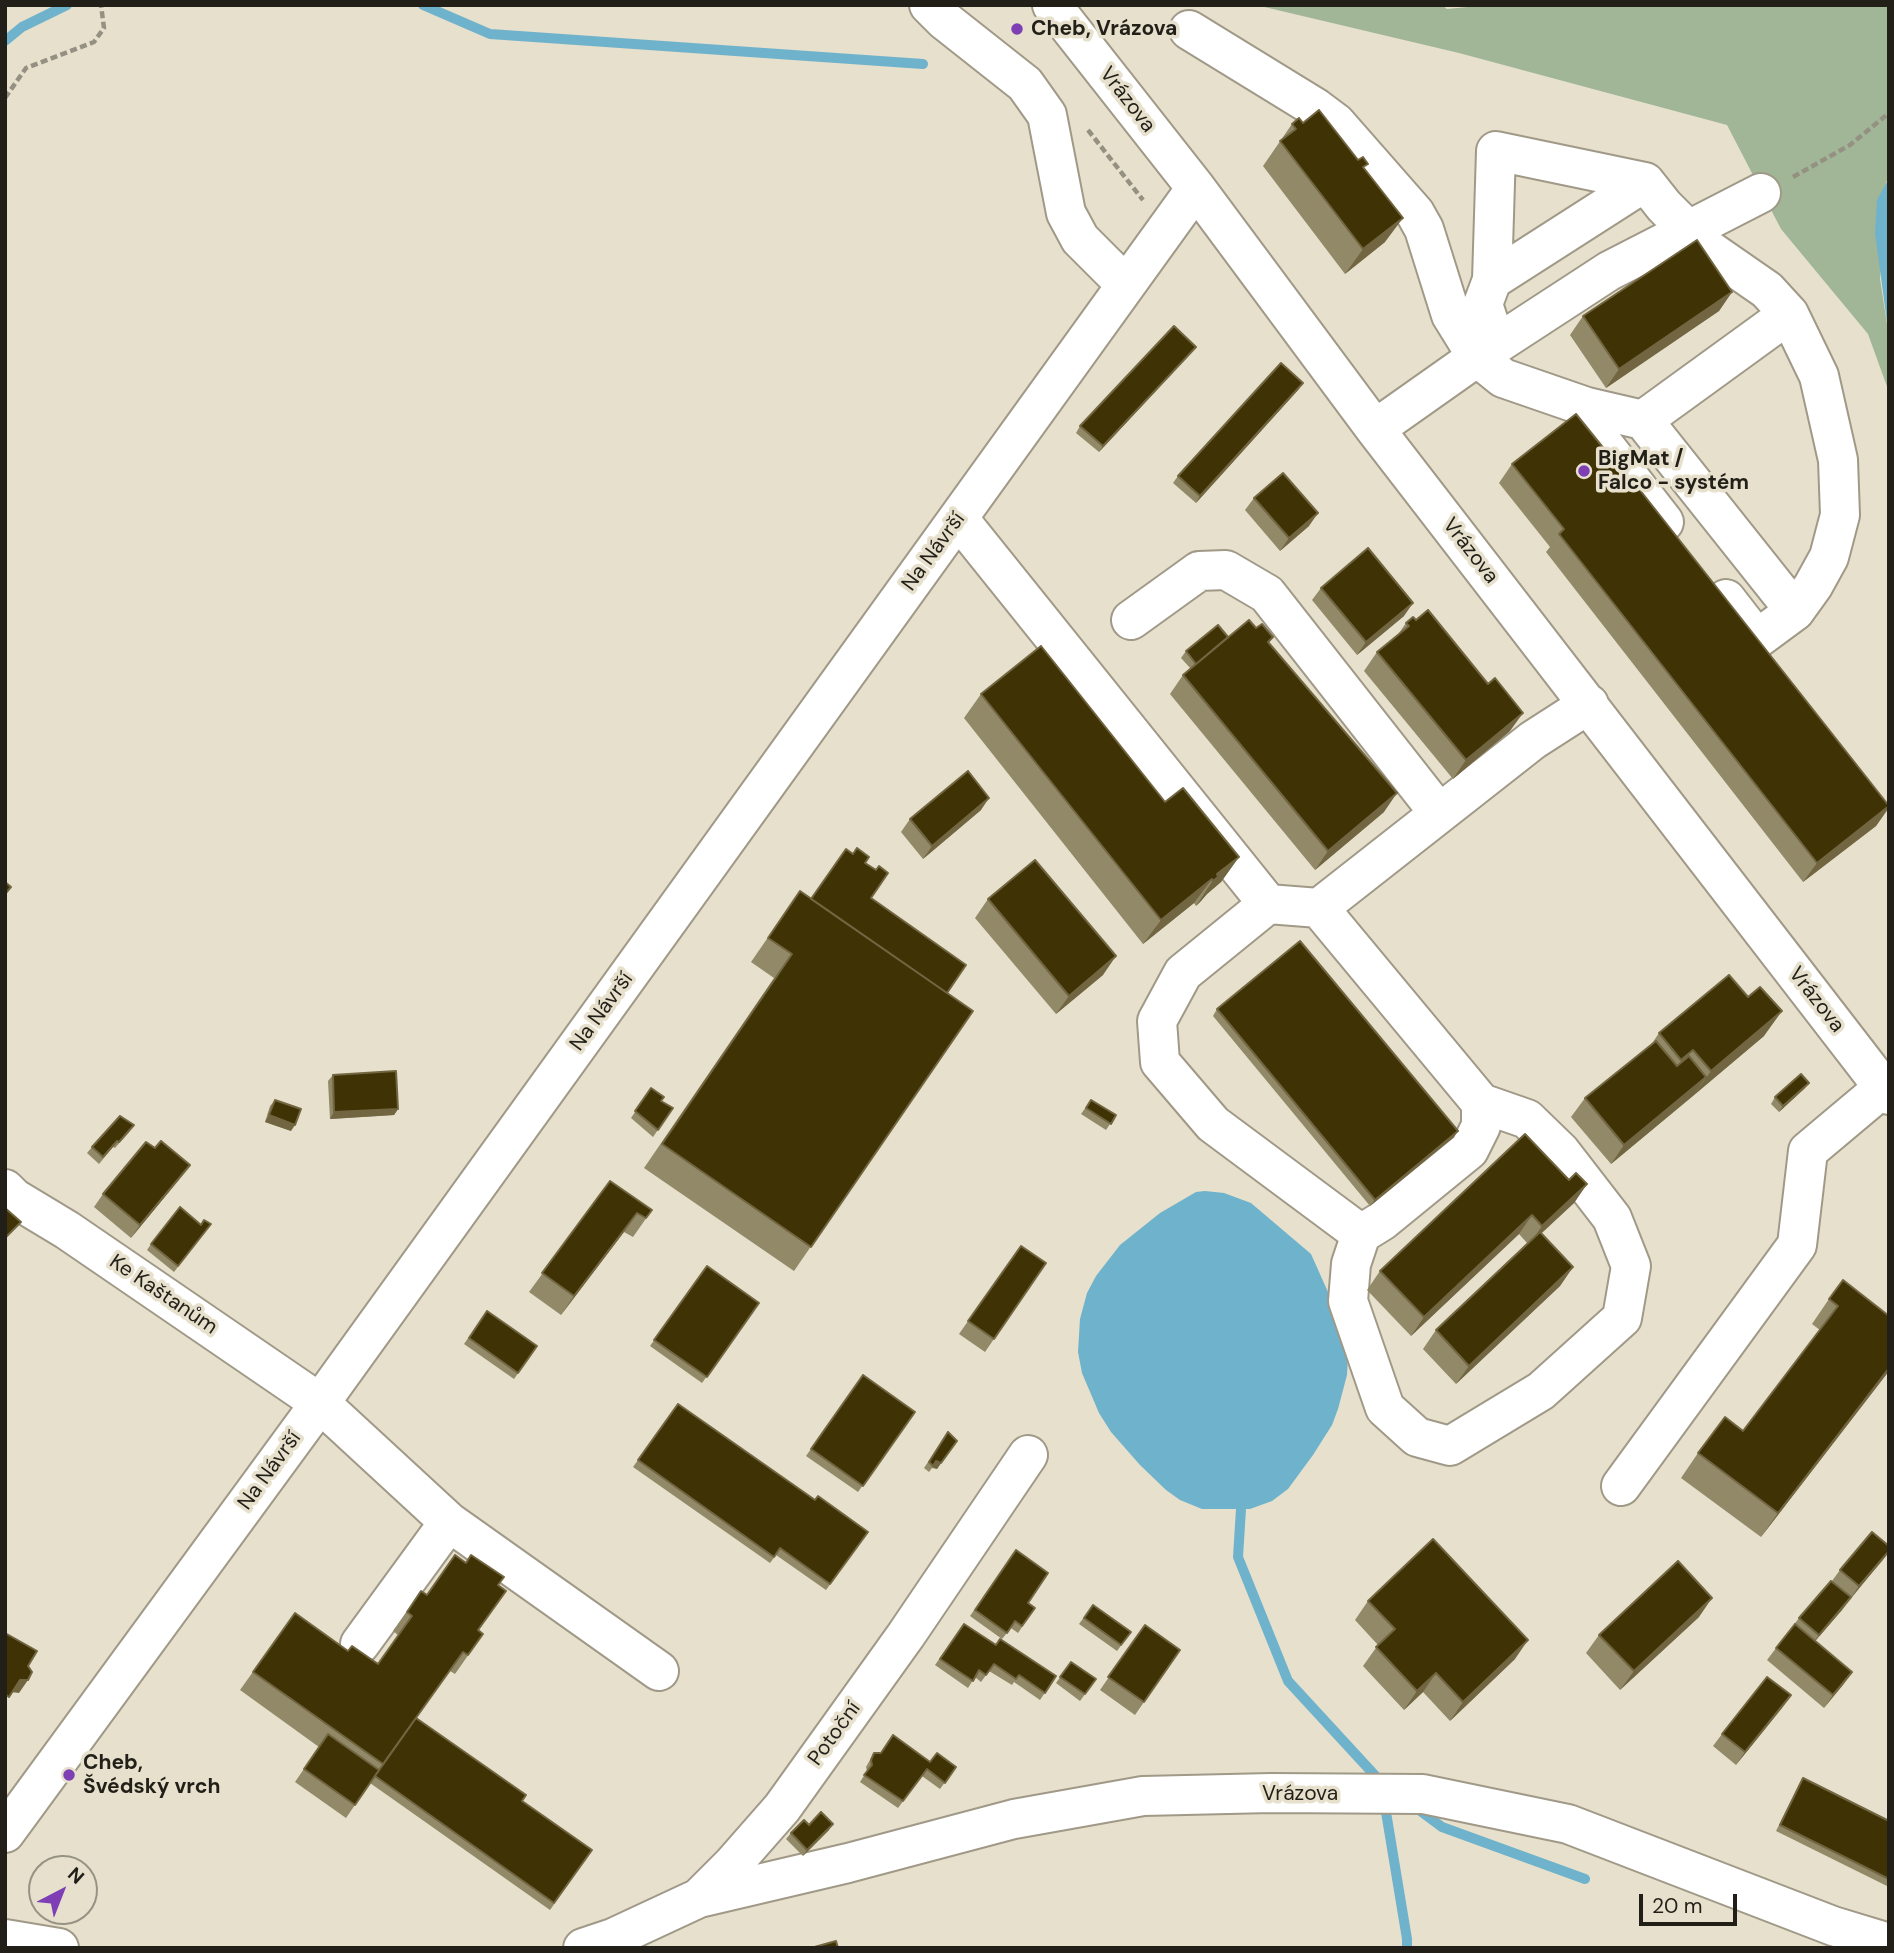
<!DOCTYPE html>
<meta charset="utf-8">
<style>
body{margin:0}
#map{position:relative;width:1894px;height:1953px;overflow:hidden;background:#e6e0cc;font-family:"DM Sans",sans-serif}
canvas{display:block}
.frame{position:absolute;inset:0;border:7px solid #211f18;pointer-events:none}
.north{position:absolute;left:28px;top:1855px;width:70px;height:70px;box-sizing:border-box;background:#e6e0cc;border:2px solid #979384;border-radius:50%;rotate:42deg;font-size:19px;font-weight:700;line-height:28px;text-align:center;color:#211f18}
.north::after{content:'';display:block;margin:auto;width:24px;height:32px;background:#7e3fb4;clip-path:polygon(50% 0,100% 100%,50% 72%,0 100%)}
.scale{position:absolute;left:1639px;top:1894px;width:98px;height:32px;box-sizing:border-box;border:4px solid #211f18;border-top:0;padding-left:9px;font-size:21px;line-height:24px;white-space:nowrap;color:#211f18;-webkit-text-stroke:5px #e6e0cc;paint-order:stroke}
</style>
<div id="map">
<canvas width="1894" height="1953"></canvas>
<div class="frame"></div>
<div class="north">N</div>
<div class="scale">20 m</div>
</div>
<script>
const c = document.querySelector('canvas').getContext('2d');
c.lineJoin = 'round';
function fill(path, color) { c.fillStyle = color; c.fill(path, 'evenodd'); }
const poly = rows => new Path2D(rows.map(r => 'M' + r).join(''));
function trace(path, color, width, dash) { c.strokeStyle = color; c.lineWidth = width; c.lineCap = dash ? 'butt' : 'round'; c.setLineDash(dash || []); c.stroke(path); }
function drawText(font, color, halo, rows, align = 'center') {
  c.font = font + ' "DM Sans",sans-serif'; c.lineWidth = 7; c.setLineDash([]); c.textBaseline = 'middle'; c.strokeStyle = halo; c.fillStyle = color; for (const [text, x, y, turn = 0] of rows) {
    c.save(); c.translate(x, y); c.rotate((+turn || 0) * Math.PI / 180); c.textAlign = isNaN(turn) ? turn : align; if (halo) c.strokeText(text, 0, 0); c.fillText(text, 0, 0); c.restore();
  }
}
const green = poly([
 [1256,5,1442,5,1447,9,1488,5,1889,5,1889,178,1886,182,1880,279,1889,337,1889,392,1868,334,1781,229,1727,125,1459,53]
]);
const water = poly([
 [1889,178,1889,337,1875,233,1877,200],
 [1205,1191,1224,1193,1251,1203,1311,1254,1332,1301,1348,1357,1347,1375,1338,1409,1332,1425,1313,1455,1288,1489,1272,1501,1250,1509,1202,1509,1180,1500,1166,1490,1140,1465,1111,1432,1099,1413,1082,1373,1078,1352,1080,1319,1087,1293,1096,1276,1120,1245,1160,1213,1196,1192]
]);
const stream = poly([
 [423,5,490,34,923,64],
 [5,41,22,27,67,5],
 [1241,1509,1238,1557,1288,1681,1381,1782],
 [1384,1800,1407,1939,1407,1948],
 [1415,1807,1442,1827,1585,1879]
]);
const path = poly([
 [5,98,26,68,94,42,104,28,101,5],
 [1088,130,1143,200],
 [1793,177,1850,145,1889,113]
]);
const minor = poly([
 [929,5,944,20,1025,84,1047,115,1066,213,1080,239,1126,285],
 [1052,5,1196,188,1375,429,1889,1095],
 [1189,30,1316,108,1336,123,1415,213,1424,229,1451,315,1477,357,1609,271,1761,193],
 [1645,182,1664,206,1705,247,1767,290,1789,314],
 [1492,280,1645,182,1496,151,1492,280,1483,304,1496,344],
 [1587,407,1601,441,1664,522],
 [1643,420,1789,314,1819,376,1838,460,1840,515,1829,557,1813,586,1795,611],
 [1375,429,1477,357,1503,378,1587,407,1643,420,1795,611,1757,639,1726,599],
 [958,518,1268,904],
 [1131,620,1199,571,1226,570,1267,594,1439,813],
 [1268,904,1319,908,1481,1103,1481,1126,1469,1150,1382,1221,1361,1234,1213,1124,1160,1062,1157,1021,1183,973,1268,904],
 [1319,908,1533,740,1589,704],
 [5,1189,14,1198,67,1230,320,1403,449,1522,659,1671],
 [1361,1234,1351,1264,1348,1301,1385,1408,1417,1437,1450,1446,1541,1391,1622,1318,1631,1266,1612,1218,1561,1152,1527,1119,1481,1103],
 [1621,1486,1797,1245,1808,1151,1883,1088],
 [360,1644,449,1522],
 [5,1833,320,1403,1196,188],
 [699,1898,848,1863,1014,1819,1143,1796,1271,1793,1423,1794,1568,1824,1833,1926,1889,1943],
 [5,1939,59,1948],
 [583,1948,613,1938,699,1898,732,1865,782,1808,906,1635,1028,1455]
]);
const wall = poly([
 [1303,123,1364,169,1385,242,1345,274,1263,166,1292,124],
 [1732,292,1719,311,1606,388,1570,335,1583,316],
 [1191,353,1099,452,1076,433,1080,426],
 [1303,383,1298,390,1196,503,1173,483,1178,476],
 [1512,464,1889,808,1876,826,1803,882,1546,552,1550,547,1499,483],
 [1254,498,1309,526,1280,551,1245,510],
 [1321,588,1404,616,1357,655,1312,600],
 [1406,623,1488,684,1510,731,1453,779,1364,671,1377,652,1397,636],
 [1256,628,1273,637,1269,643,1384,812,1315,870,1170,694,1183,675,1191,669,1181,658,1186,651],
 [981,694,1165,802,1239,857,1221,882,1207,894,1201,901,1196,906,1194,903,1143,944,964,718],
 [981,810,923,859,901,832,910,819],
 [865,863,871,898,947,993,973,1011,794,1271,644,1168,774,978,751,962,800,891,811,899],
 [988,899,1103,975,1056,1014,975,918],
 [1217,1009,1454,1137,1370,1206,1213,1016],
 [1659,1033,1764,1036,1611,1164,1571,1117,1585,1098,1651,1045],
 [333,1075,398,1109,394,1115,330,1119,328,1081],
 [1809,1083,1804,1089,1779,1112,1771,1104,1775,1097],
 [651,1088,661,1101,673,1108,653,1137,631,1118],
 [275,1100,291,1131,265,1122,270,1106],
 [1091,1100,1116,1115,1106,1130,1081,1114],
 [130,1131,115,1148,113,1147,99,1164,87,1153,92,1147],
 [181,1177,131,1238,94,1207,103,1194],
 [1569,1180,1587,1184,1574,1203,1541,1233,1573,1267,1560,1286,1456,1384,1423,1349,1436,1330,1527,1243,1519,1234,1411,1336,1367,1290,1380,1271],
 [610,1181,652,1210,633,1237,624,1232,561,1315,529,1292],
 [206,1230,174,1272,147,1250,151,1244],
 [1021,1246,1046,1263,985,1352,959,1334],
 [707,1266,759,1303,702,1383,650,1346],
 [1829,1299,1889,1316,1889,1371,1761,1537,1681,1478,1698,1453,1743,1431,1820,1330,1812,1324],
 [487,1311,537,1346,514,1379,464,1344],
 [863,1375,915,1412,858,1492,806,1456],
 [678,1404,815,1500,868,1532,826,1590,776,1555,770,1563,633,1467],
 [948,1432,957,1441,937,1469,932,1468,929,1472,924,1468],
 [1016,1550,1028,1603,1035,1608,1018,1633,1011,1628,1002,1639,970,1616],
 [1889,1551,1842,1610,1815,1641,1852,1672,1824,1708,1767,1660,1799,1618,1832,1581,1840,1570],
 [498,1585,479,1630,483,1634,455,1674,450,1671,416,1718,522,1801,592,1850,550,1910,370,1783,346,1818,295,1782,319,1747,240,1690,295,1613,348,1651,378,1664,398,1635,393,1631,421,1591,427,1595],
 [1368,1601,1515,1659,1450,1721,1423,1692,1404,1710,1363,1666,1378,1645,1355,1620],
 [1093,1605,1131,1632,1117,1651,1079,1624],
 [1699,1617,1620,1690,1586,1653,1599,1635],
 [964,1624,996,1645,1056,1676,1040,1700,1014,1682,1012,1685,989,1671,981,1682,975,1677,968,1688,935,1665],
 [1145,1625,1180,1650,1135,1715,1100,1690],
 [1071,1662,1096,1679,1080,1701,1056,1683],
 [1791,1695,1736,1765,1713,1746,1722,1734],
 [874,1753,930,1762,956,1767,940,1789,922,1776,898,1808,860,1782,867,1771,866,1767],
 [1803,1778,1889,1821,1889,1887,1776,1831,1799,1785],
 [829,1830,803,1856,786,1839,791,1833]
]);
const shadedWall = poly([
 [1403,218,1385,242,1345,274,1363,249],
 [1732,292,1719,311,1606,388,1619,369],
 [1196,347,1191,353,1099,452,1103,446],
 [1303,383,1298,390,1196,503,1200,496],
 [1318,513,1309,526,1280,551,1289,538],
 [1413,603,1404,616,1357,655,1366,642],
 [1523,713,1510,731,1453,779,1466,760],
 [1397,793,1384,812,1315,870,1328,851],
 [989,798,981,810,923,859,932,846],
 [1889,807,1876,826,1803,882,1817,863],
 [1239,857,1221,882,1207,894,1201,901,1196,906,1217,874],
 [1212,879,1194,903,1143,944,1161,920],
 [1116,956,1103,975,1056,1014,1069,996],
 [1782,1011,1764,1036,1693,1096,1711,1071],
 [1706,1077,1693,1096,1611,1164,1624,1145],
 [1809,1083,1804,1089,1779,1112,1783,1106],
 [398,1109,394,1115,330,1119,334,1112],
 [269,1115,295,1125,291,1131,265,1122],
 [1458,1131,1454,1137,1370,1206,1375,1200],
 [190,1165,181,1177,131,1238,140,1225],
 [1587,1184,1574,1203,1529,1245,1542,1226],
 [637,1213,624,1232,561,1315,574,1296],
 [1532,1215,1519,1234,1411,1336,1424,1317],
 [1573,1267,1560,1286,1456,1384,1469,1366],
 [1889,1368,1889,1371,1761,1537,1778,1513],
 [936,1461,941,1463,937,1469,932,1467],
 [1889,1551,1882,1561,1850,1599,1859,1586],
 [1851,1597,1842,1610,1810,1647,1819,1635],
 [1712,1598,1699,1617,1620,1690,1634,1671],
 [1528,1640,1515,1659,1450,1721,1463,1702],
 [1852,1672,1843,1685,1824,1708,1833,1695],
 [1436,1673,1423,1692,1404,1710,1417,1691],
 [20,1680,28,1680,19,1693,11,1692],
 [1791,1695,1782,1708,1736,1765,1745,1752],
 [833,1824,829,1830,803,1856,807,1850]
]);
const building = poly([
 [1319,110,1358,160,1363,157,1368,164,1363,167,1403,218,1363,249,1280,141,1296,129,1292,124,1299,118,1303,123,1319,110],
 [1697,240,1732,292,1619,369,1583,316,1697,240],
 [1174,326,1196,347,1103,446,1080,426,1174,326],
 [1281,363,1303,383,1200,496,1178,476,1281,363],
 [1576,414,1630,481,1632,480,1889,806,1817,863,1559,534,1564,529,1512,464,1576,414],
 [1283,473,1318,513,1289,538,1254,498,1283,473],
 [1368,548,1413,603,1366,642,1321,588,1368,548],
 [1428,610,1488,684,1495,678,1523,713,1466,760,1377,652,1409,626,1406,623,1413,617,1416,620,1428,610],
 [1249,620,1256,628,1262,624,1273,637,1268,642,1397,793,1328,851,1183,675,1249,620],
 [1218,625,1228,637,1196,664,1186,651,1218,625],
 [1041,646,1165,802,1183,788,1239,857,1217,874,1218,877,1213,881,1212,879,1161,920,981,694,1041,646],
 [968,771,989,798,932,846,910,819,968,771],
 [857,848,869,857,865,863,876,870,879,866,888,873,871,898,966,965,947,993,811,899,846,849,853,854,857,848],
 [1035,860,1116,956,1069,996,988,899,1035,860],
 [5,882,11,887,5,894,5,882],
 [800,891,973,1011,811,1247,662,1144,792,954,768,938,800,891],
 [1300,941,1458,1131,1375,1200,1217,1009,1300,941],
 [1729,975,1748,997,1760,987,1782,1011,1711,1071,1693,1050,1681,1060,1659,1033,1729,975],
 [1656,1041,1677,1066,1689,1056,1706,1077,1624,1145,1585,1098,1656,1041],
 [396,1071,398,1109,334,1112,333,1075,396,1071],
 [1801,1074,1809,1083,1783,1106,1775,1097,1801,1074],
 [651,1088,664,1097,661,1101,673,1108,658,1130,635,1111,651,1088],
 [275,1100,301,1109,295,1125,269,1115,275,1100],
 [1091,1100,1116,1115,1111,1124,1086,1108,1091,1100],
 [120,1116,134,1125,119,1142,117,1141,103,1157,92,1147,120,1116],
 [1525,1134,1569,1180,1576,1173,1587,1184,1542,1226,1532,1215,1424,1317,1380,1271,1525,1134],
 [161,1141,190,1165,140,1225,103,1194,146,1142,155,1148,161,1141],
 [610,1181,652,1210,646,1218,637,1213,574,1296,542,1273,610,1181],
 [180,1207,201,1225,204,1220,211,1224,178,1266,151,1244,180,1207],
 [5,1208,21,1222,5,1238,5,1208],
 [1540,1232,1573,1267,1469,1366,1436,1330,1540,1232],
 [1021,1246,1046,1263,994,1339,968,1321,1021,1246],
 [707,1266,759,1303,707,1377,654,1340,707,1266],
 [1843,1280,1889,1316,1889,1368,1778,1513,1698,1453,1725,1417,1743,1431,1838,1306,1829,1299,1843,1280],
 [487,1311,537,1346,518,1373,469,1338,487,1311],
 [863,1375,915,1412,863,1486,811,1449,863,1375],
 [678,1404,815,1500,818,1496,868,1532,830,1584,780,1548,774,1557,638,1460,678,1404],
 [948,1432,957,1441,941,1463,936,1461,933,1466,929,1462,948,1432],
 [1872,1532,1889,1546,1889,1551,1859,1586,1840,1570,1872,1532],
 [1433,1539,1528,1640,1463,1702,1436,1673,1417,1691,1376,1647,1395,1629,1368,1601,1433,1539],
 [1016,1550,1048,1573,1028,1603,1035,1608,1022,1626,1015,1621,1007,1633,975,1610,1016,1550],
 [455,1555,466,1563,471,1555,504,1577,498,1585,506,1591,478,1630,483,1634,468,1655,463,1652,383,1764,253,1672,295,1613,348,1651,352,1646,378,1664,412,1616,407,1612,421,1591,427,1595,455,1555],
 [1678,1561,1712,1598,1634,1671,1599,1635,1678,1561],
 [1831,1581,1851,1597,1819,1635,1799,1618,1831,1581],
 [1093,1605,1131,1632,1121,1645,1084,1618,1093,1605],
 [964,1624,996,1645,1000,1639,1056,1676,1045,1693,1019,1675,1016,1679,994,1664,986,1675,979,1670,973,1681,940,1659,964,1624],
 [1795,1624,1852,1672,1833,1695,1776,1648,1795,1624],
 [1145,1625,1180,1650,1144,1702,1108,1677,1145,1625],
 [5,1633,37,1651,28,1666,32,1672,28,1680,20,1680,9,1697,5,1694,5,1633],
 [1071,1662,1096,1679,1085,1694,1060,1677,1071,1662],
 [1767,1677,1791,1695,1745,1752,1722,1734,1767,1677],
 [416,1718,526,1795,522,1801,592,1850,554,1903,375,1776,416,1718],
 [328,1734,379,1770,355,1805,304,1769,328,1734],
 [893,1735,930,1762,937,1753,956,1767,945,1783,927,1769,903,1801,864,1775,872,1765,871,1760,874,1753,881,1753,893,1735],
 [1803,1778,1889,1821,1889,1879,1780,1825,1803,1778],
 [821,1812,833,1824,807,1850,791,1833,804,1820,809,1825,821,1812],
 [836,1941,838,1948,811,1948,836,1941]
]);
const markers = [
 [1017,29,7,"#7e3fb4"],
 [1584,471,7,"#7e3fb4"],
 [69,1775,7,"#7e3fb4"]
];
const poiNames = [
 ["Cheb, Vrázova",1031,29],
 ["BigMat /",1598,459],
 ["Falco - systém",1598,483],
 ["Cheb,",83,1763],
 ["Švédský vrch",83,1787]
];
const streetNames = [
 ["Vrázova",1127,100,52],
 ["Vrázova",1470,551,52],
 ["Na Návrší",934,552,-54],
 ["Vrázova",1816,1000,52],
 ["Na Návrší",602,1012,-54],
 ["Ke Kaštanům",163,1295,34],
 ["Na Návrší",270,1471,-54],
 ["Potoční",835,1734,-54],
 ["Vrázova",1300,1794]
];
fill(green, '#a0b697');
fill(water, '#6fb2cb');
trace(stream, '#6fb2cb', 10);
trace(minor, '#a09987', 42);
trace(path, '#959182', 4.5, [7, 3.5]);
trace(minor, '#fff', 38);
fill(wall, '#928968');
fill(shadedWall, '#716641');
fill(building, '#3f3205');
trace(building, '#716641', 2);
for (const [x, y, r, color] of markers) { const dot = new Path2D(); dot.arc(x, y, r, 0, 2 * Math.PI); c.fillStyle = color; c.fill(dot); trace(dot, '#e6e0cc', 2.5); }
drawText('bold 21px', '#211f18', '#e6e0cc', poiNames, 'left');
drawText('21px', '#211f18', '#e6e0cc', streetNames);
</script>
